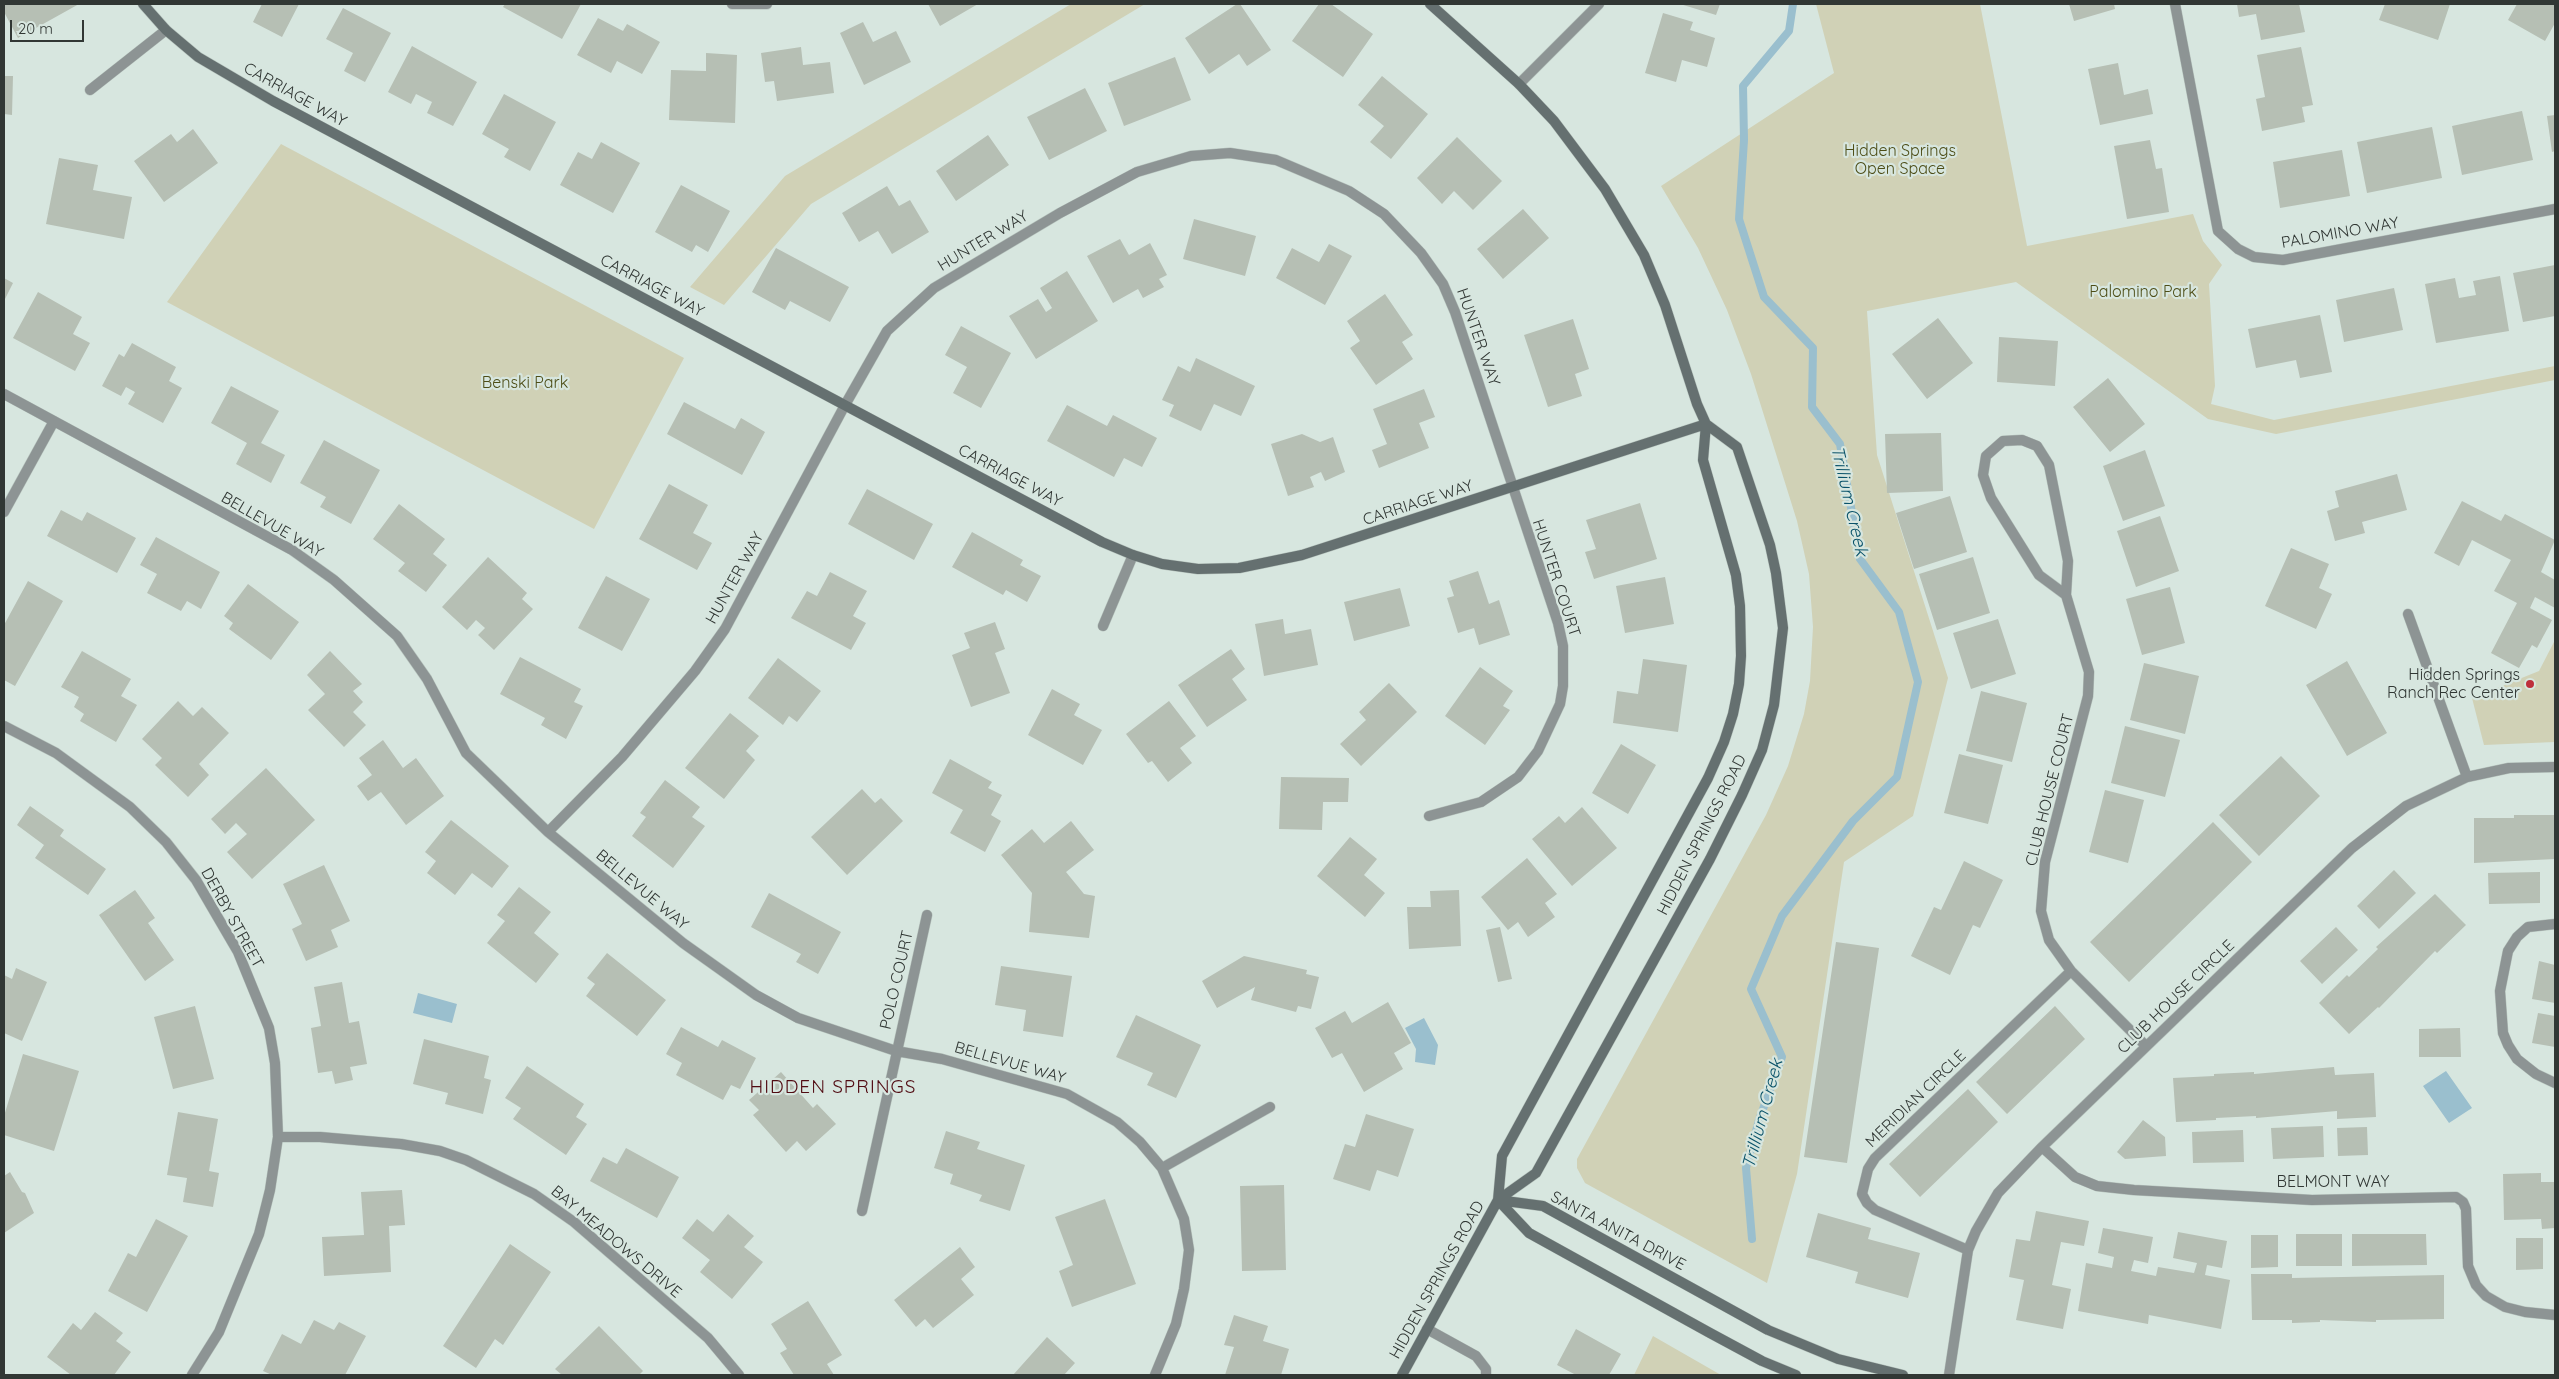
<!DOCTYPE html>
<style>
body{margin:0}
#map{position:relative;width:2559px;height:1379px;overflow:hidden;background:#d7e6df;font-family:Quicksand,sans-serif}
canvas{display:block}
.frame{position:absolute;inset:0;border:5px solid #313734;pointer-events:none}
.scale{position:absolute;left:10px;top:20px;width:74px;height:22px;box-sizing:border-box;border:2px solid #313734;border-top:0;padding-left:6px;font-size:15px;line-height:18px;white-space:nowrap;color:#313734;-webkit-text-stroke:4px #d7e6df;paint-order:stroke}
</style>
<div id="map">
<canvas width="2559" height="1379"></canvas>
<div class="frame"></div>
<div class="scale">20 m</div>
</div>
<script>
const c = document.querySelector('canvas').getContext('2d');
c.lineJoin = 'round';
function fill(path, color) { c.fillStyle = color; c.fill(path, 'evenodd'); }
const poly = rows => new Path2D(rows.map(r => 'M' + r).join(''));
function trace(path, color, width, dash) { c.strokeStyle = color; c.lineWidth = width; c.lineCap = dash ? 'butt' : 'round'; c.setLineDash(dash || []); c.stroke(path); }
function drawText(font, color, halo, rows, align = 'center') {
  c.font = font + ' Quicksand,sans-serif'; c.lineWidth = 4.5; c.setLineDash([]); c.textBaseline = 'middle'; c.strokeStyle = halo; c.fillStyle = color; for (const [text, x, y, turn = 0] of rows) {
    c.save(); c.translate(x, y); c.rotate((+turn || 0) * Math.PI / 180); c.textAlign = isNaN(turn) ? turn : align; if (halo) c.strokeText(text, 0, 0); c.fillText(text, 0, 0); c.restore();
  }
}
const green = poly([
 [1071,4,1145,4,811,204,724,305,690,287,785,176],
 [1816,4,1980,4,2027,246,2193,214,2203,241,2222,265,2209,284,2215,386,2211,404,2274,420,2555,366,2555,380,2276,434,2208,419,2016,282,1867,311,1877,455,1948,678,1913,816,1844,862,1797,1174,1767,1283,1585,1183,1577,1168,1577,1159,1766,815,1788,766,1804,714,1810,681,1813,627,1809,574,1797,521,1751,374,1727,310,1698,248,1661,186,1834,73],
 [281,144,684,358,594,529,167,302],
 [2555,640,2555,742,2484,745,2472,698,2539,671],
 [1653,1336,1721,1375,1634,1375]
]);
const water = poly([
 [418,993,457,1004,452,1023,413,1013],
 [1424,1018,1438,1045,1435,1065,1415,1062,1416,1049,1405,1028],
 [2446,1071,2472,1108,2449,1123,2423,1086]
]);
const stream = poly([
 [1752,1239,1746,1168,1759,1120,1782,1057,1751,989,1782,916,1853,821,1897,777,1918,682,1899,612,1860,559,1840,444,1812,407,1813,348,1764,297,1739,219,1744,140,1743,86,1789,31,1793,4]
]);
const building = poly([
 [4,4,79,4,18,38,4,12],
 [262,4,299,4,282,37,253,22],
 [505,4,581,4,562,39,503,7],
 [928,4,978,4,940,26],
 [1237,4,1240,4,1271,50,1247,66,1239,54,1209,74,1185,38],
 [1319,4,1331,4,1373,34,1343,77,1292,41],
 [1680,4,1720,4,1716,15],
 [2069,4,2114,4,2115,9,2074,21],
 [2237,4,2299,4,2305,32,2261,40,2256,14,2239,17],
 [2385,4,2450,4,2438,40,2379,20],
 [2517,4,2555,4,2555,23,2545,41,2508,20],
 [343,8,391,33,365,82,344,71,353,53,326,39],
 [1663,13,1693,22,1690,30,1715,38,1707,67,1682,60,1676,82,1645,73],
 [598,18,623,31,627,24,660,42,642,74,617,61,611,73,577,55],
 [863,22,873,42,896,31,911,62,864,85,840,33],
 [412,46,477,82,453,126,427,113,432,102,416,94,411,104,388,92],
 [801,47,803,65,830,62,834,93,777,101,774,81,765,82,761,53],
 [2301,47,2313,105,2302,107,2305,122,2262,131,2256,99,2265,97,2257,55],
 [706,53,737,55,735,123,669,120,671,70,706,71],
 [1175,57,1191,100,1124,126,1108,83],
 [2118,63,2124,95,2148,89,2153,114,2100,125,2088,69],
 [4,76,13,76,12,115,4,114],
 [1382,76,1428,114,1391,159,1370,142,1384,126,1358,105],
 [1085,88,1107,131,1049,160,1027,117],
 [504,94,556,122,530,171,504,157,509,149,482,134],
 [2522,111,2533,160,2462,175,2452,126],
 [2555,115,2555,151,2552,152,2547,116],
 [2432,127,2442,178,2367,193,2357,142],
 [193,129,218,163,164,202,134,161,171,134,177,142],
 [988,135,1009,165,956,201,936,171],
 [1457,137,1502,181,1473,210,1454,191,1442,204,1417,178],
 [2150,140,2156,169,2162,168,2169,212,2127,219,2114,146],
 [601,142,640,163,613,213,560,185,578,152,592,159],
 [2342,150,2350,196,2280,208,2273,162],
 [59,158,98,165,93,190,132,197,124,239,46,224],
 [681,185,730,211,708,252,696,245,692,252,655,232],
 [887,186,899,206,910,200,929,232,892,254,878,231,859,242,842,213],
 [1523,209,1549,238,1503,279,1477,249],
 [1194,219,1256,236,1245,276,1183,259],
 [1120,239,1129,255,1150,243,1167,275,1159,279,1164,287,1143,298,1138,289,1113,303,1087,256],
 [1329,244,1352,256,1325,305,1276,278,1292,248,1319,262],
 [776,248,849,287,830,322,790,301,785,310,752,292],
 [2555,265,2555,316,2523,322,2513,273],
 [1067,271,1098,321,1036,359,1009,316,1038,299,1046,312,1052,308,1040,288],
 [2500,276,2509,331,2436,343,2425,284,2455,278,2459,298,2476,295,2473,281],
 [4,278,13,283,4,301],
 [2394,288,2403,330,2344,342,2336,300],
 [38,292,82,317,73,334,90,343,75,371,13,338],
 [1385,294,1413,335,1402,342,1413,359,1376,385,1350,348,1360,341,1347,321],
 [2320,315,2332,372,2300,378,2296,360,2256,368,2248,329],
 [1938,318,1973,363,1927,399,1892,354],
 [1573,319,1589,369,1575,374,1582,396,1548,407,1524,335],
 [961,326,1011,353,981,408,953,393,967,367,945,355],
 [1999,337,2058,341,2055,386,1997,382],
 [132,343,176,367,169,381,182,388,163,423,128,404,135,392,126,387,121,396,102,386,119,354,124,357],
 [1196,358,1255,386,1241,416,1214,404,1201,431,1169,416,1174,405,1162,400,1178,366,1190,372],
 [2108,378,2145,424,2110,452,2073,407],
 [231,386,279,411,261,443,285,455,271,483,236,464,247,443,211,423],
 [1424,389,1435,417,1419,423,1429,448,1379,468,1372,450,1387,444,1373,409],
 [684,402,735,429,741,418,765,432,742,475,667,434],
 [1067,405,1107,426,1113,415,1157,438,1142,467,1124,458,1114,477,1047,441],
 [1941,433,1943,491,1887,493,1885,434],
 [1302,434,1320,442,1333,437,1345,472,1325,481,1321,472,1310,477,1314,487,1288,496,1271,444],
 [324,440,380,470,351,524,320,507,326,497,300,483],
 [2145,450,2165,506,2123,521,2103,466],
 [2397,474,2407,510,2362,522,2365,533,2335,541,2327,511,2339,507,2335,491],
 [669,484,708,505,693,533,712,543,697,570,639,539],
 [867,489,933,524,914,560,848,524],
 [1950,496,1967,552,1914,569,1896,513],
 [2462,501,2501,521,2505,514,2555,540,2541,572,2555,580,2555,608,2535,597,2530,608,2552,620,2537,648,2532,645,2519,668,2491,653,2517,603,2494,591,2511,560,2472,540,2459,566,2434,553],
 [1640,503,1657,559,1594,579,1585,552,1596,549,1586,520],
 [399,504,445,539,433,554,447,565,426,592,398,571,405,563,373,539],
 [61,510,82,521,87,512,136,538,117,573,47,536],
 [2160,516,2179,571,2136,587,2117,531],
 [972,532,1023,560,1020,565,1041,576,1027,602,1006,590,1003,595,952,567],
 [156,537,220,572,201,609,187,601,181,611,147,593,157,574,140,565],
 [2291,548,2329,564,2319,588,2332,594,2316,629,2265,606],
 [488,557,527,593,522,599,533,609,494,650,478,635,485,628,476,620,467,630,442,607],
 [1973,557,1990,613,1937,630,1919,574],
 [1478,571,1489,604,1499,600,1510,635,1479,645,1474,628,1458,633,1447,598,1454,596,1449,581],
 [830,572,867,591,853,616,866,623,851,650,791,618,807,591,817,596],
 [606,576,650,599,622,651,578,628],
 [1665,577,1674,624,1625,633,1616,586],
 [28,581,63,601,15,686,4,680,4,625],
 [248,584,299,622,271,660,229,629,233,623,224,616],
 [2170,587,2185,643,2142,655,2126,599],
 [1400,588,1410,626,1354,641,1344,602],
 [1283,619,1285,634,1311,629,1318,665,1264,676,1255,624],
 [1998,619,2016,674,1971,689,1953,633],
 [995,622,1005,649,995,653,1010,693,971,707,952,655,970,648,964,633],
 [1231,649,1245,669,1232,679,1247,700,1207,727,1178,685],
 [82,651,131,679,121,696,137,705,116,742,80,721,84,714,74,707,79,697,61,687],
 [330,651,362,684,353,691,363,702,353,712,366,725,344,747,308,710,325,694,307,675],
 [520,657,581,689,574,702,583,706,566,739,541,725,545,718,500,694],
 [778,658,821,691,797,722,789,716,783,725,748,698],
 [1643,659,1687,665,1678,732,1613,723,1617,691,1638,694],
 [2347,661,2387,733,2347,756,2306,685],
 [2144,663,2199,676,2185,734,2130,720],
 [1480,667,1513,691,1503,706,1510,710,1485,745,1445,716],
 [1389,683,1417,712,1361,766,1340,744,1366,720,1359,712],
 [1052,689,1080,704,1074,715,1102,730,1083,765,1028,735],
 [1981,691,2027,703,2012,762,1966,751],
 [178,701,193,716,202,707,229,733,199,764,209,775,188,797,155,765,162,758,142,739],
 [1169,701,1196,736,1180,748,1192,763,1168,782,1152,761,1148,763,1126,734],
 [730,713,759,736,746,751,755,760,724,799,685,768],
 [2125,726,2180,740,2165,797,2111,783],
 [383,740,403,768,416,758,444,796,406,825,381,792,368,801,357,786,372,775,359,758],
 [1621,744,1656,765,1628,814,1592,793],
 [1959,754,2003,765,1988,824,1944,813],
 [2281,756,2320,796,2259,856,2219,815],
 [950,759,992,782,988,788,1002,795,991,815,1001,821,985,852,950,833,963,810,932,793],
 [266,768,315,820,252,879,227,852,247,834,236,823,225,834,211,819],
 [1281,777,1349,778,1348,802,1323,802,1322,830,1279,829],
 [665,780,700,807,692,817,705,826,673,868,632,836,646,817,640,813],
 [862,789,875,803,881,798,903,821,847,875,811,837],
 [2105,790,2144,800,2128,863,2089,852],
 [30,806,64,830,60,836,106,869,88,895,35,858,44,845,17,825],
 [1582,807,1617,848,1572,886,1532,839,1559,816,1565,823],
 [2514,815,2555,815,2555,859,2474,863,2474,818,2514,818],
 [451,820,509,866,492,888,472,873,455,895,427,873,436,861,425,852],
 [1071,821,1094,850,1066,872,1084,894,1095,896,1089,938,1029,932,1032,893,1001,855,1032,829,1044,843],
 [2213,822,2252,862,2129,982,2090,942],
 [1350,837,1377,859,1364,875,1385,893,1365,917,1317,876],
 [1527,858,1557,894,1545,903,1555,917,1528,937,1518,922,1508,930,1481,897],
 [1964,861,2003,880,1980,928,1973,925,1950,975,1911,956,1934,907,1941,910],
 [324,865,350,921,331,930,338,947,306,961,292,929,302,924,283,884],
 [2394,870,2416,893,2379,929,2357,906],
 [2540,872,2540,903,2489,904,2488,873],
 [519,887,551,912,534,933,559,954,536,983,487,943,505,921,497,915],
 [135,890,155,918,148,923,174,960,145,981,99,915],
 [1459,890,1461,946,1409,949,1407,907,1431,907,1430,891],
 [769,893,841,932,818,974,796,962,801,954,751,927],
 [2435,894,2466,925,2437,953,2435,951,2379,1008,2378,1007,2349,1034,2319,1003,2347,975,2349,977,2378,949,2376,947],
 [1500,927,1512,979,1498,982,1486,930],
 [2336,927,2358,950,2322,984,2300,961],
 [1836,942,1879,948,1847,1163,1804,1157],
 [607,953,666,1000,637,1036,586,996,595,984,587,978],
 [1244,956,1307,970,1306,974,1319,977,1311,1009,1298,1006,1296,1012,1251,1000,1255,987,1217,1008,1202,981],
 [2539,961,2555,965,2555,1003,2532,999],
 [1001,966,1072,976,1063,1037,1023,1031,1026,1010,995,1005],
 [16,968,47,982,22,1041,4,1033,4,975,12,979],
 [342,982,349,1023,359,1021,367,1064,350,1067,353,1080,335,1084,332,1071,318,1073,311,1028,321,1026,314,987],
 [1388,1002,1411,1043,1394,1053,1403,1069,1364,1092,1342,1053,1332,1058,1315,1028,1345,1011,1352,1023],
 [195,1006,214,1079,173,1089,154,1017],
 [2055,1006,2085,1039,2007,1114,1976,1082],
 [2538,1013,2555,1016,2555,1047,2532,1043],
 [1136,1015,1201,1045,1176,1098,1147,1085,1153,1073,1116,1057],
 [681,1027,718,1047,722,1040,756,1058,740,1089,731,1085,723,1100,676,1075,682,1063,666,1054],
 [2460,1028,2461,1057,2419,1057,2419,1029],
 [424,1039,489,1056,484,1078,491,1080,483,1114,445,1104,448,1093,413,1084],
 [23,1054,79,1071,54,1151,4,1135,4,1116],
 [527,1066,584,1104,576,1117,587,1124,566,1155,513,1119,521,1108,505,1098],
 [2334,1067,2335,1075,2374,1073,2376,1117,2337,1119,2337,1111,2256,1118,2256,1116,2216,1118,2216,1120,2176,1122,2173,1078,2214,1076,2214,1074,2254,1072,2254,1074],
 [781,1072,813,1108,817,1104,836,1124,806,1151,797,1141,786,1152,753,1115,759,1110,749,1100],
 [1968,1089,1998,1122,1920,1197,1889,1164],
 [178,1112,218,1119,209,1171,219,1173,213,1207,183,1202,187,1178,167,1175],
 [1366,1114,1414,1129,1398,1177,1377,1170,1370,1191,1333,1179,1345,1144,1355,1147],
 [2143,1120,2165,1137,2166,1156,2125,1159,2117,1152],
 [2323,1126,2324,1157,2273,1159,2271,1128],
 [2367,1127,2368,1155,2338,1156,2337,1128],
 [2243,1130,2244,1162,2193,1163,2192,1132],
 [946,1131,980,1142,977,1149,1025,1165,1010,1211,979,1201,982,1195,950,1184,953,1174,934,1168],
 [626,1148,679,1177,657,1218,590,1181,603,1157,617,1164],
 [10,1172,22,1192,25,1193,34,1213,4,1233,4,1176],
 [2541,1173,2541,1182,2555,1182,2555,1228,2542,1229,2541,1219,2504,1220,2503,1174],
 [1284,1185,1286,1270,1242,1271,1240,1186],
 [402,1190,405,1225,389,1226,391,1272,324,1276,322,1237,364,1235,361,1192],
 [1105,1199,1136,1284,1072,1307,1059,1271,1073,1265,1055,1217],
 [2036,1211,2089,1221,2084,1246,2061,1242,2052,1285,2071,1289,2063,1329,2016,1320,2024,1280,2009,1277,2016,1239,2030,1241],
 [1818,1213,1871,1228,1868,1239,1920,1253,1908,1298,1855,1283,1858,1272,1806,1257],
 [728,1214,754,1236,744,1247,763,1262,732,1299,700,1272,710,1260,682,1238,697,1219,713,1232],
 [156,1219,188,1236,147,1312,108,1291,128,1253,136,1257],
 [2103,1228,2153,1237,2148,1263,2134,1260,2131,1271,2156,1276,2158,1267,2194,1273,2197,1263,2173,1258,2178,1232,2227,1241,2222,1268,2207,1265,2205,1275,2230,1280,2221,1329,2149,1315,2148,1324,2078,1311,2086,1263,2112,1268,2114,1257,2098,1253],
 [2296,1234,2342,1234,2342,1266,2296,1266],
 [2352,1234,2426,1234,2427,1265,2352,1266],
 [2251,1235,2278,1235,2278,1267,2251,1268],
 [2516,1238,2543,1238,2543,1269,2516,1270],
 [510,1244,551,1272,503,1345,495,1339,476,1368,443,1346],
 [960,1247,975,1267,961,1279,974,1295,933,1328,925,1319,916,1327,894,1300],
 [2251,1274,2292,1274,2292,1278,2444,1275,2444,1319,2376,1320,2376,1322,2320,1320,2320,1322,2292,1323,2292,1320,2252,1320],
 [808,1301,842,1355,827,1364,834,1375,794,1375,780,1353,787,1349,771,1324],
 [95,1312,123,1333,116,1341,131,1352,114,1375,71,1375,47,1357,73,1323,81,1330],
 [1234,1315,1268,1326,1263,1341,1289,1349,1281,1375,1225,1375,1234,1347,1224,1345],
 [314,1320,334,1330,339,1322,366,1336,345,1375,272,1375,263,1371,282,1334,301,1344],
 [599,1326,643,1371,639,1375,562,1375,555,1369],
 [1576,1329,1621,1354,1609,1375,1576,1375,1557,1365],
 [1047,1337,1075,1363,1064,1375,1013,1375]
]);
const street = poly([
 [732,4,767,4],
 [2175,4,2218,231,2238,249,2254,257,2283,260,2555,209],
 [1519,84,1599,4],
 [90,90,166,30],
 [4,394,292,550,334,580,397,636,427,679,466,753,548,832,683,943,756,995,798,1018,896,1051,942,1059,1067,1094,1117,1122,1140,1142,1162,1168,1184,1219,1189,1250,1184,1289,1176,1324,1155,1375],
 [2022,440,2037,446,2049,465,2068,561,2066,595,2039,575,1991,498,1983,475,1986,456,2003,441,2022,440],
 [4,512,54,421],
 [2066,595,2089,672,2088,696,2045,862,2041,911,2049,940,2071,971,2146,1046],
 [2408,614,2467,777],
 [1103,626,1133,555],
 [4,726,56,753,130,807,166,842,196,880,238,952,269,1028,275,1063,278,1137,270,1190,259,1234,219,1332,192,1375],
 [548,832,622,757,695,671,725,629,845,405,887,331,934,288,1060,213,1137,172,1191,156,1230,153,1276,160,1349,191,1384,214,1421,253,1443,284,1455,312,1558,623,1563,646,1563,686,1560,704,1538,751,1518,777,1481,802,1429,816],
 [2555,924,2528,927,2517,937,2508,951,2500,991,2503,1033,2508,1045,2517,1059,2536,1074,2555,1083],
 [278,1137,320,1137,401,1144,440,1151,466,1160,534,1194,574,1222,708,1338,739,1375],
 [2042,1147,2075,1177,2097,1186,2134,1190,2312,1200,2456,1197,2463,1202,2466,1209,2468,1266,2476,1285,2486,1296,2505,1307,2525,1312,2555,1315],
 [1162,1168,1270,1107],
 [862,1211,927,915],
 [1968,1250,1875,1210,1867,1203,1862,1194,1868,1169,1875,1158,2071,971],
 [1427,1329,1476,1356,1486,1369,1486,1375],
 [1949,1375,1968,1250,1976,1231,1998,1193,2042,1147,2352,848,2406,806,2467,777,2509,768,2555,767]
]);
const secondary = poly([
 [143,4,166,30,198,57,273,101,1102,542,1133,555,1162,564,1198,569,1239,568,1302,555,1706,424],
 [1430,4,1519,84,1554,121,1605,189,1644,255,1665,305,1697,404,1706,424,1703,460,1736,575,1740,606,1741,656,1739,684,1733,714,1724,742,1708,778,1502,1156,1498,1200],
 [1498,1200,1543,1206,1768,1330,1838,1359,1903,1375],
 [1498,1200,1529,1233,1710,1333,1762,1361,1796,1375],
 [1402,1375,1498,1200,1536,1173,1710,859,1742,795,1762,750,1774,705,1783,628,1776,573,1770,545,1737,447,1706,424]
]);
const markers = [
 [2530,684,5,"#be2e3b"]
];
const streetNames = [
 ["CARRIAGE WAY",295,95,29],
 ["PALOMINO WAY",2340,233,-10],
 ["HUNTER WAY",983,241,-31],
 ["CARRIAGE WAY",652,286,28],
 ["HUNTER WAY",1478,337,71],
 ["CARRIAGE WAY",1010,476,28],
 ["CARRIAGE WAY",1418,503,-18],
 ["BELLEVUE WAY",272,525,30],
 ["HUNTER WAY",735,578,-61],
 ["HUNTER COURT",1556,578,72],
 ["CLUB HOUSE COURT",2050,790,-76],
 ["HIDDEN SPRINGS ROAD",1702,835,-63],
 ["BELLEVUE WAY",642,890,40],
 ["DERBY STREET",232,918,61],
 ["POLO COURT",897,980,-77],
 ["CLUB HOUSE CIRCLE",2176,997,-44],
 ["BELLEVUE WAY",1010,1063,16],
 ["MERIDIAN CIRCLE",1916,1099,-44],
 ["BELMONT WAY",2333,1182],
 ["SANTA ANITA DRIVE",1618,1231,28],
 ["BAY MEADOWS DRIVE",616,1242,40],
 ["HIDDEN SPRINGS ROAD",1437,1280,-61]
];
const parkNames = [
 ["Hidden Springs",1900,151],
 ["Open Space",1900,169],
 ["Palomino Park",2143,292],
 ["Benski Park",525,383]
];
const poiNames = [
 ["Hidden Springs",2520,675],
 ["Ranch Rec Center",2520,693]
];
const waterNames = [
 ["Trillium Creek",1849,501,77],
 ["Trillium Creek",1763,1114,-75]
];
const quarterNames = [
 ["HIDDEN SPRINGS",833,1087]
];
fill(green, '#d0d1b6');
fill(water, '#9abfce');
trace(stream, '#9abfce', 8);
fill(building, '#b6bfb4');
trace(street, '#b6c3bd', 11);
trace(secondary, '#b6c3bd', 11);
trace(street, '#8d9494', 10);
trace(secondary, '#657070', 10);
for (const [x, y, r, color] of markers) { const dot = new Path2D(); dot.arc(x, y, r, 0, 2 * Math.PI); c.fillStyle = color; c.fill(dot); trace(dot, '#d7e6df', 2); }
drawText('16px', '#313734', '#d7e6df', streetNames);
drawText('16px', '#4d4d16', '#d7e6df', parkNames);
drawText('16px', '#313734', '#d7e6df', poiNames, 'right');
drawText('italic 18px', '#095269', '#d7e6df', waterNames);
c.letterSpacing = '1px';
drawText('19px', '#510b12', '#d7e6df', quarterNames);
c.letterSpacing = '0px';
</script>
